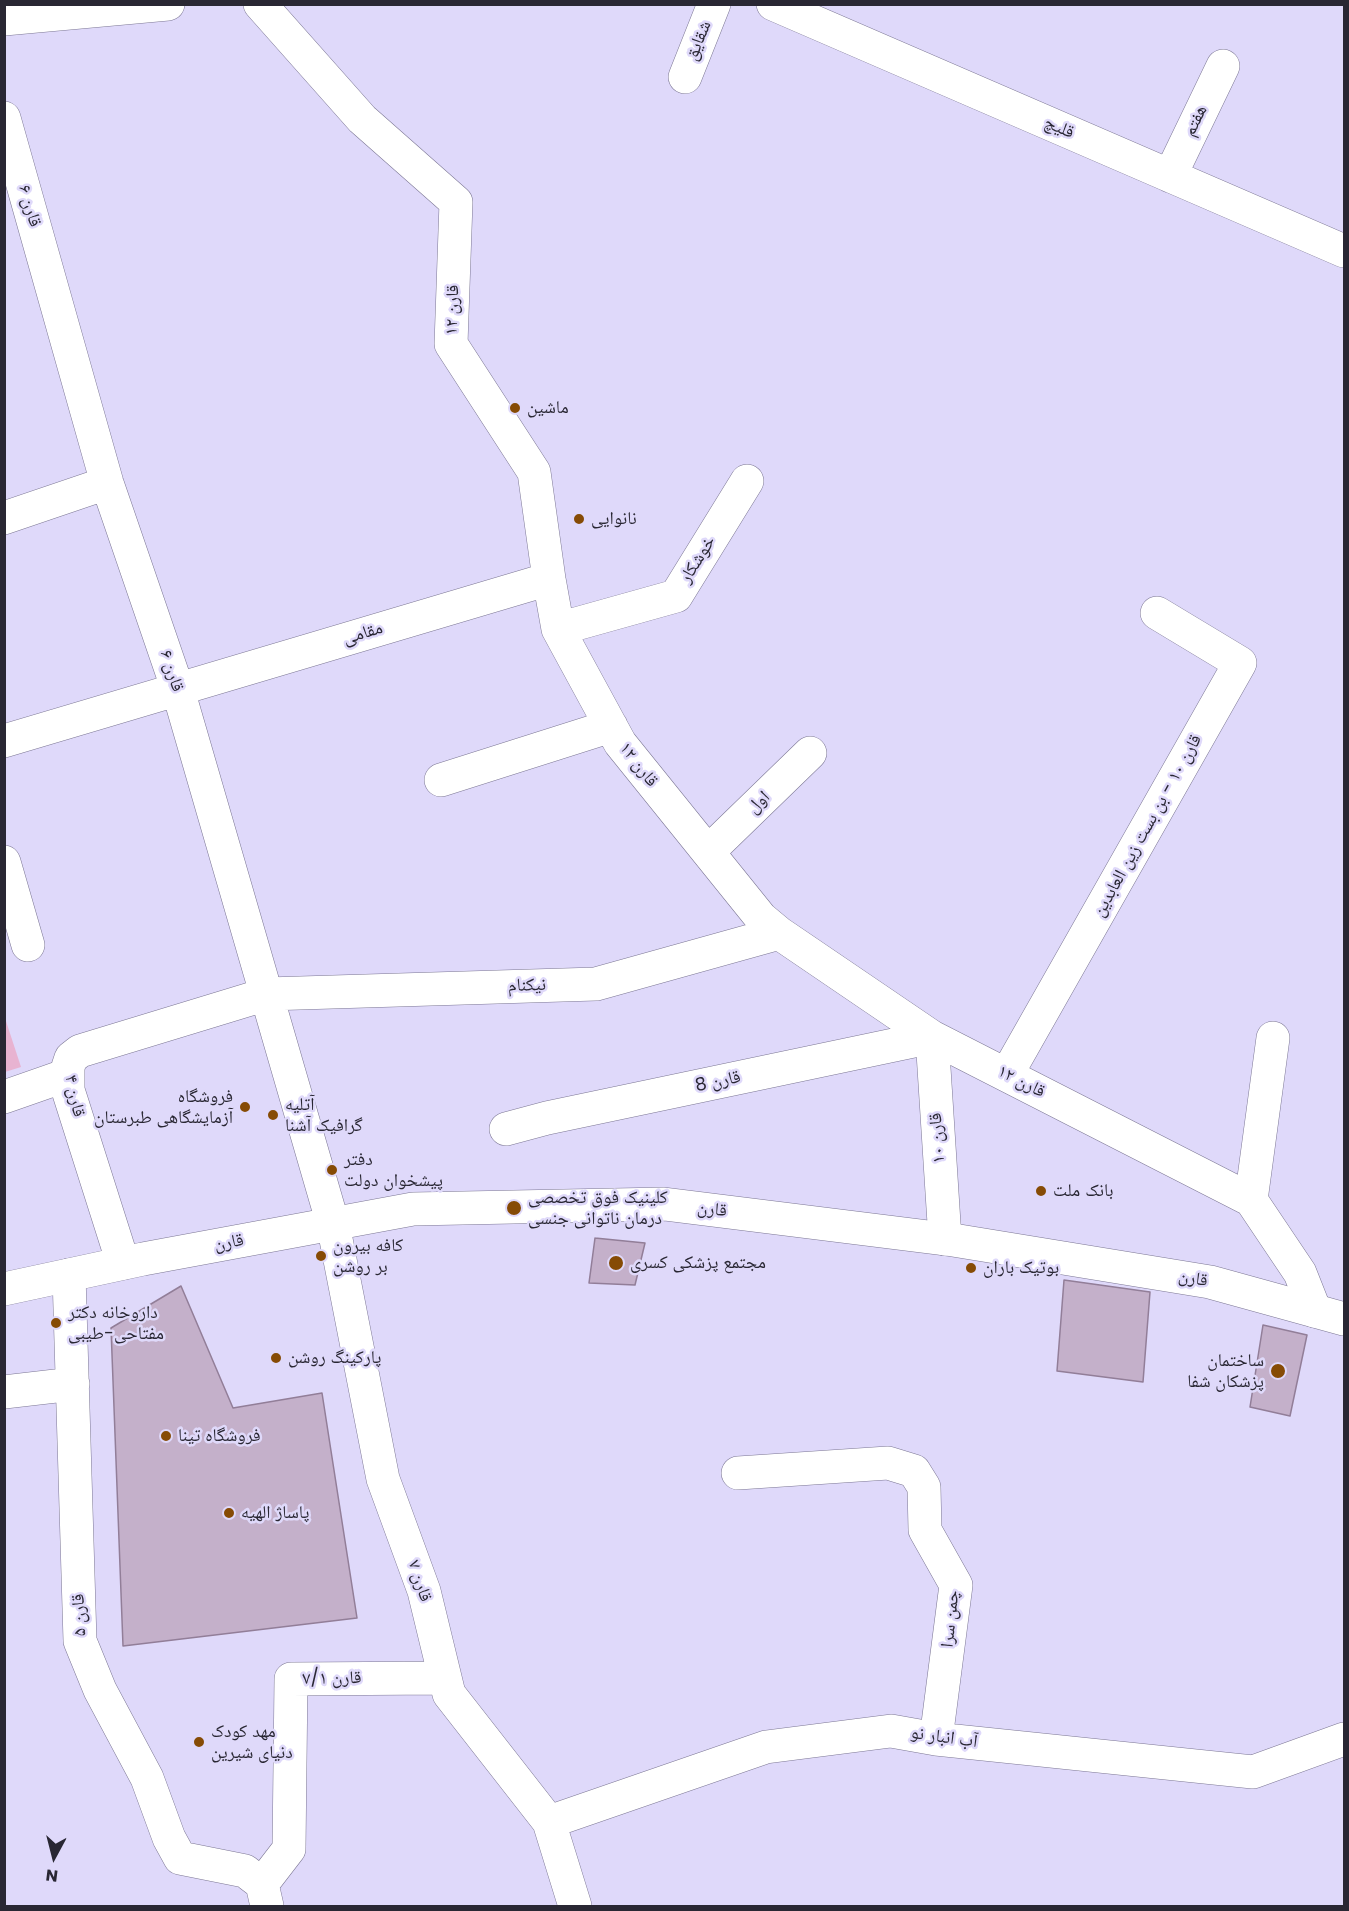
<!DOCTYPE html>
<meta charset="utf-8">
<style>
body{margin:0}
#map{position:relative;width:1349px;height:1911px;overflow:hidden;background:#dfd9fa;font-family:Poppins,sans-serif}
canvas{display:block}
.frame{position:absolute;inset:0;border:6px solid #292733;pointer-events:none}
.north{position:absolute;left:24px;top:1827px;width:60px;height:60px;-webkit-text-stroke:4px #dfd9fa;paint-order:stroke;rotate:187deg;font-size:16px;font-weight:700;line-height:24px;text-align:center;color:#292733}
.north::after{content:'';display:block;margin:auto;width:21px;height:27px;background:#292733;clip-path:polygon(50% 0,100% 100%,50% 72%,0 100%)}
</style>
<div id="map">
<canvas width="1349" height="1911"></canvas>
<div class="frame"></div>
<div class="north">N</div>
</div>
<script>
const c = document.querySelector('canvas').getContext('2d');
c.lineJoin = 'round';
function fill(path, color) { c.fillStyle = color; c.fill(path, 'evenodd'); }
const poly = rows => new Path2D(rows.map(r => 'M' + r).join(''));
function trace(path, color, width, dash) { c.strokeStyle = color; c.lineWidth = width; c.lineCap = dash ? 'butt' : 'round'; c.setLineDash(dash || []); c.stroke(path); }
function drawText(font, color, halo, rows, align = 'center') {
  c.font = font + ' Poppins,"Noto Naskh Arabic",sans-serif'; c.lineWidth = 5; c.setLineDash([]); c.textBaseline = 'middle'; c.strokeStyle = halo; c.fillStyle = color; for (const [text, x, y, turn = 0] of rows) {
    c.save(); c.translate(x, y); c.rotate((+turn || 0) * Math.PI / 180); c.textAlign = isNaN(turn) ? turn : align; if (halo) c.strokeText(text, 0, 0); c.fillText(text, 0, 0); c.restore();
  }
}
const green = poly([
 [4,1015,21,1067,5,1072,4,1072]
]);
const building = poly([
 [595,1238,645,1243,635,1285,589,1283,595,1238],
 [1064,1280,1150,1292,1143,1382,1057,1371,1064,1280],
 [181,1286,233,1408,322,1393,357,1618,123,1646,111,1328,181,1286],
 [1263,1325,1307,1335,1290,1416,1250,1407,1263,1325]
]);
const minor = poly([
 [260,4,362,119,456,202,451,344,534,472,549,579,558,629,620,743,761,918,779,933,932,1037,1251,1200,1300,1273,1315,1311],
 [773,4,1344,251],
 [4,19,168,4],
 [685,77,714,4],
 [4,118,107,483,178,690,333,1224,383,1479,424,1591,449,1694,549,1822,575,1906],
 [1170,176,1223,66],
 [4,518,107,483],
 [558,629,676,596,747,481],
 [4,741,549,579],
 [441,780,611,726],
 [708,852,810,753],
 [4,862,28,945],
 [932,1037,945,1239],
 [1007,1074,1240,663,1157,613],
 [4,1097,67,1075],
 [506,1129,547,1118,932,1037],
 [1251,1200,1273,1038],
 [123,1263,68,1090,68,1067,71,1058,80,1051,267,994,596,984,779,933],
 [69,1275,80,1641,100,1690,147,1778,169,1838,180,1858,245,1871,262,1884,267,1906],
 [4,1392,73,1384],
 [738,1473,888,1463,914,1471,924,1487,925,1530,956,1585,936,1739],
 [549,1822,766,1747,891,1731,936,1739,1253,1772,1344,1739],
 [262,1884,289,1849,291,1679,444,1678]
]);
const major = poly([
 [4,1289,143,1259,413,1209,664,1204,953,1240,1210,1282,1344,1319]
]);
const markers = [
 [515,408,6,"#864b05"],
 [579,519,6,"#864b05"],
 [245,1107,6,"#864b05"],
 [273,1115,6,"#864b05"],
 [332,1170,6,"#864b05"],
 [1041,1191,6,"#864b05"],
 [514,1208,8,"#864b05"],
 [321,1256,6,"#864b05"],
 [616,1263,8,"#864b05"],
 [971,1268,6,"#864b05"],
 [56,1323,6,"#864b05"],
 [276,1358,6,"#864b05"],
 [1278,1371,8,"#864b05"],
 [166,1436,6,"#864b05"],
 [229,1513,6,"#864b05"],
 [199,1742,6,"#864b05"]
];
const streetNames = [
 ["شقایق",699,41,-68],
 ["هفتم",1196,121,-64],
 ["قلیچ",1059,128,23],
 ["قارن ۶",29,206,74],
 ["قارن ۱۲",453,310,-88],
 ["خوشکار",698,560,-58],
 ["مقامی",363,634,-17],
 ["قارن ۶",171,671,72],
 ["قارن ۱۲",638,765,52],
 ["اول",759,803,-44],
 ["قارن ۱۰ - بن بست زین العابدین",1148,826,-61],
 ["نیکنام",527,986,-2],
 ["قارن 8",718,1082,-12],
 ["قارن ۱۲",1021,1082,27],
 ["قارن ۴",74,1096,78],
 ["قارن ١٠",938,1138,-94],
 ["قارن",712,1210,7],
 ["قارن",229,1243,-10],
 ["قارن",1193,1279,10],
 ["قارن ٧",419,1581,72],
 ["قارن ۵",80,1615,-93],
 ["چمن سرا",951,1619,-84],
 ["قارن ۷/۱",332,1679,-1],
 ["آب انبار نو",944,1738,8]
];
const poiNames = [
 ["ماشین",527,408],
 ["نانوایی",591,519],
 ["فروشگاه",233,1097,"right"],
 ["آزمایشگاهی طبرستان",233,1118,"right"],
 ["آتلیه",285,1105],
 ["گرافیک آشنا",285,1126],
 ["دفتر",344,1160],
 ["پیشخوان دولت",344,1181],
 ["بانک ملت",1053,1191],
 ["کلینیک فوق تخصصی",528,1198],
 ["درمان ناتوانی جنسی",528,1219],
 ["کافه بیرون",333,1246],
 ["بر روشن",333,1267],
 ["مجتمع پزشکی کسری",630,1263],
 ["بوتیک باران",983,1268],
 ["داروخانه دکتر",68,1313],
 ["مفتاحی-طیبی",68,1334],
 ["پارکینگ روشن",288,1358],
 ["ساختمان",1264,1361,"right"],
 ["پزشکان شفا",1264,1382,"right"],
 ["فروشگاه تینا",178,1436],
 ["پاساژ الهیه",241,1513],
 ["مهد کودک",211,1732],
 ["دنیای شیرین",211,1753]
];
fill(green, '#e8b3d1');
fill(building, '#c4b0ca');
trace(building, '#927e98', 1.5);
trace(minor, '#7c7794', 34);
trace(major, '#7c7794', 34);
trace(minor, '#fff', 33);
trace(major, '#fff', 33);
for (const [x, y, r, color] of markers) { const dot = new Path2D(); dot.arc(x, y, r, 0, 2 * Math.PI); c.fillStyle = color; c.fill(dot); trace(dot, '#dfd9fa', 2); }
drawText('18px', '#292733', '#dfd9fa', streetNames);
drawText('18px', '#292733', '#dfd9fa', poiNames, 'left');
</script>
